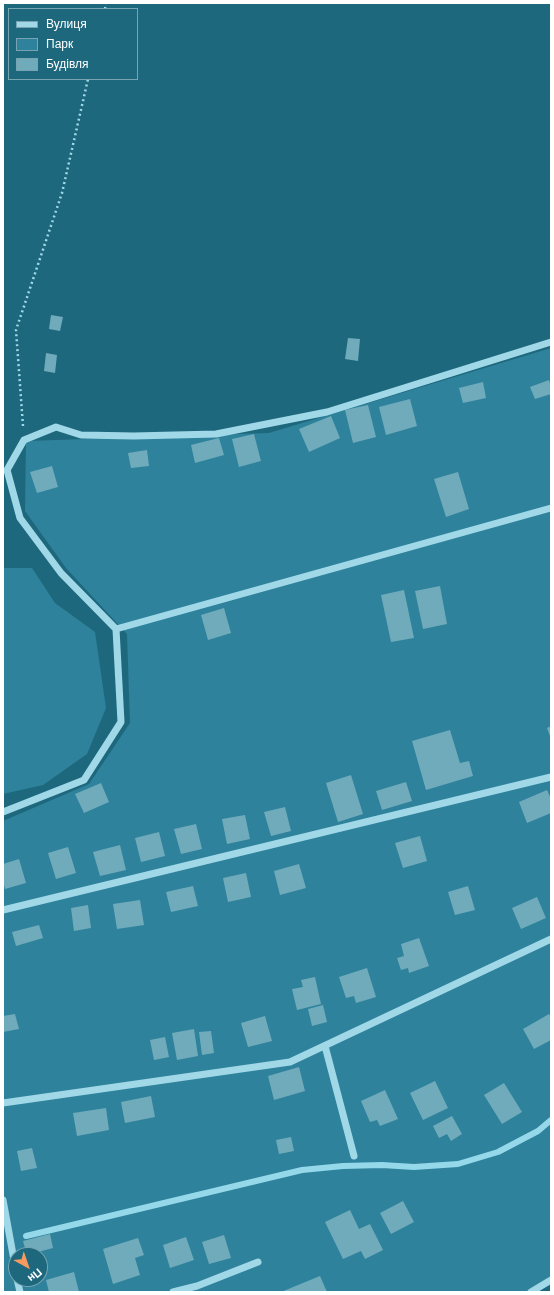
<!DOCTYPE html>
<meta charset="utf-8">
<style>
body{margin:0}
#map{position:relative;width:554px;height:1295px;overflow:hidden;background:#1e687e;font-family:Helvetica,sans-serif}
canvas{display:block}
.frame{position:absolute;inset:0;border:4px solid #fff;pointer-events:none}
.legend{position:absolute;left:8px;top:8px;width:130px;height:72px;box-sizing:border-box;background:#1e687e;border:1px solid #78a4b2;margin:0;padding:5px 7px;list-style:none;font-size:12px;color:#fff}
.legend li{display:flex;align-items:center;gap:8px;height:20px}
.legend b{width:20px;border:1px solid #78a4b2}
.north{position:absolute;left:8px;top:1247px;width:40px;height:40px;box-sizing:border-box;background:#1e687e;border:1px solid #78a4b2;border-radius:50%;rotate:140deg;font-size:11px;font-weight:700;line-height:16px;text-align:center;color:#fff}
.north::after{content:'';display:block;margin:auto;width:14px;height:18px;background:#f79a60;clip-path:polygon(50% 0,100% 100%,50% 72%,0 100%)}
</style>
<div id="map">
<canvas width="554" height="1295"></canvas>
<div class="frame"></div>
<ul class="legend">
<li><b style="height:5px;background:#a1d8e8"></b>Вулиця</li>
<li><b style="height:11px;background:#2e829b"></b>Парк</li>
<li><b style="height:11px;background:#70abbc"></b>Будівля</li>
</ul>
<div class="north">Пн</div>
</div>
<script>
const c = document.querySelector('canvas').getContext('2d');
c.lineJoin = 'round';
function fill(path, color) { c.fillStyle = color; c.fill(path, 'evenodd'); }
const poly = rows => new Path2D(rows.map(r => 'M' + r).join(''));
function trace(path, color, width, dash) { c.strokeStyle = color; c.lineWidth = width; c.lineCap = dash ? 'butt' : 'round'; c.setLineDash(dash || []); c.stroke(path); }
const green = poly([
 [551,348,551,1277,534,1292,3,1292,3,821,89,784,130,723,127,634,66,568,25,511,26,441,269,433],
 [16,1255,40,1255,40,1279,16,1279],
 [3,568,32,568,55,603,95,632,106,708,87,754,43,785,3,794]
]);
const stream = poly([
 [26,1236,302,1170,343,1166,382,1165,414,1167,458,1164,498,1152,538,1131,551,1120]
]);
const building = poly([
 [51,315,63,317,60,331,49,329],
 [348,338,360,339,358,361,345,359],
 [46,353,57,355,55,373,44,371],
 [549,380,551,387,551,394,535,399,530,387],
 [483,382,486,398,463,403,459,388],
 [410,399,417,426,386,435,379,407],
 [368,405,376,437,353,443,345,410],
 [331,416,340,438,309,452,299,429],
 [254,434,261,461,239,467,232,439],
 [219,438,224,455,195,463,191,445],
 [147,450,149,466,131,468,128,453],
 [52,466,58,487,37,493,30,472],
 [458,472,469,509,446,517,434,479],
 [440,586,447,624,423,629,415,591],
 [404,590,414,638,391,642,381,595],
 [224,608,231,633,208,640,201,615],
 [551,726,551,739,547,728],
 [450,730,460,763,469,761,473,776,426,790,412,741],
 [351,775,363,814,338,822,326,783],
 [406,782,412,801,382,810,376,791],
 [101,783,109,802,84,813,75,794],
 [547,790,551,799,551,813,527,823,519,802],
 [285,807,291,831,271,836,264,812],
 [245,815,250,839,227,844,222,819],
 [196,824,202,849,181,854,174,829],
 [159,832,165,856,141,862,135,838],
 [420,836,427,861,403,868,395,843],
 [120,845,126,870,100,876,93,852],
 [68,847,76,873,56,879,48,853],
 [19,859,26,883,5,889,3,881,3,864],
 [299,864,306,888,280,895,274,871],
 [246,873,251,897,228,902,223,878],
 [193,886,198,906,171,912,166,892],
 [468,886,475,910,455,915,448,892],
 [537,897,546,918,521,929,512,908],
 [140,900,144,925,117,929,113,904],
 [88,905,91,928,74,931,71,908],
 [39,925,43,938,16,946,12,932],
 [419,938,429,966,409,973,408,968,401,970,397,958,404,956,401,944],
 [367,968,376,997,356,1003,354,996,346,998,339,977],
 [315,977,321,1004,297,1010,292,989,303,987,301,980],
 [323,1005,327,1022,312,1026,308,1009],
 [15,1014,19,1029,3,1032,3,1016],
 [549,1014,551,1017,551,1040,534,1049,523,1029],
 [265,1016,272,1041,248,1047,241,1023],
 [194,1029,198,1056,177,1060,172,1033],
 [211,1031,214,1053,202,1055,199,1032],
 [165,1037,169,1057,154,1060,150,1040],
 [299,1067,305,1091,274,1100,268,1076],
 [435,1081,448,1108,423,1120,410,1093],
 [504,1083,522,1112,502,1124,484,1095],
 [385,1090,398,1119,380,1126,377,1120,370,1122,361,1101],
 [151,1096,155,1117,125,1123,121,1102],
 [106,1108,109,1130,77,1136,73,1113],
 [452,1116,462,1134,451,1141,447,1134,439,1138,433,1126],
 [291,1137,294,1151,279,1154,276,1140],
 [32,1148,37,1168,21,1171,17,1151],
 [403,1201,414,1222,391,1234,380,1213],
 [350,1210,359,1229,370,1224,383,1250,365,1259,361,1251,343,1259,325,1222],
 [50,1234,53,1248,27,1255,23,1241],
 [224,1235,231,1258,209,1264,202,1242],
 [186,1237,194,1260,170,1268,163,1245],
 [138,1238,144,1255,135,1258,140,1275,113,1284,103,1249],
 [74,1272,79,1292,49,1292,46,1280],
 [320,1276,327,1292,281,1292]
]);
const path = poly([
 [105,9,106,3],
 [23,426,16,330,62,193,88,79]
]);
const minor = poly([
 [116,629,61,573,20,518,7,470,24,440,56,427,81,435,134,436,216,434,327,412,551,342],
 [3,812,84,780,121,722,116,629,551,508],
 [3,910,551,777],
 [325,1046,354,1156],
 [3,1103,290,1062,551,939],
 [3,1200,16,1271],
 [17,1279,20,1292],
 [173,1292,197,1286,258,1262],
 [531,1292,551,1280]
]);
fill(green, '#2e829b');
trace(stream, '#94d8ea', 6);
fill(building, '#70abbc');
trace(path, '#a1d8e8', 2.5, [2, 3]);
trace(minor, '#a1d8e8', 7);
</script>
